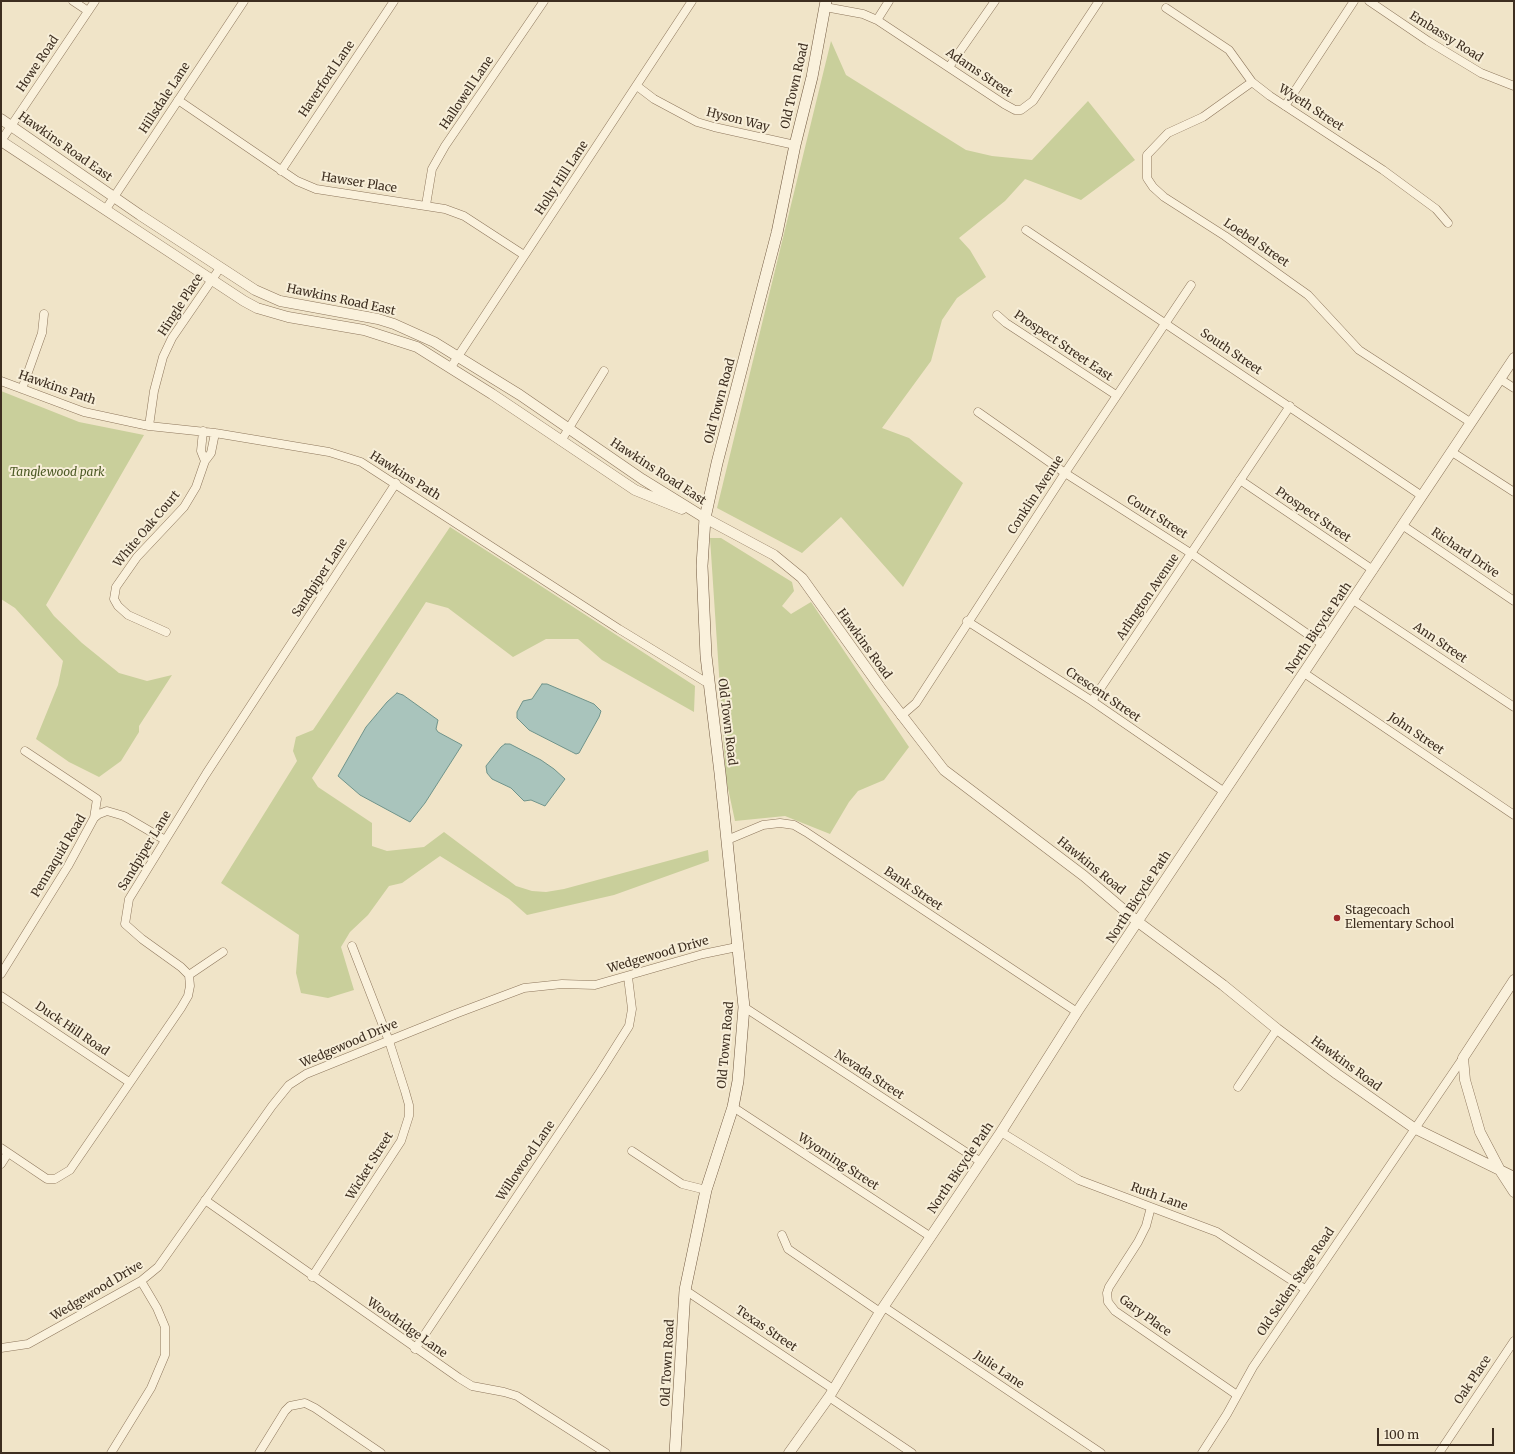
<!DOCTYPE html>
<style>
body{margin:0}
#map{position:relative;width:1515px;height:1454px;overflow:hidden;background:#f0e4c8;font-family:Merriweather,serif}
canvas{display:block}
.frame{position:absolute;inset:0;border:2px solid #3d2e20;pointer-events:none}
.scale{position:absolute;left:1377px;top:1428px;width:117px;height:18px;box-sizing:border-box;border:2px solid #3d2e20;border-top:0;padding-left:5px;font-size:12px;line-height:14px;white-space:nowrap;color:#3d2e20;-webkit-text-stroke:3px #f7eed8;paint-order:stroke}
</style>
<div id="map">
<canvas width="1515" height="1454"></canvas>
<div class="frame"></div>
<div class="scale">100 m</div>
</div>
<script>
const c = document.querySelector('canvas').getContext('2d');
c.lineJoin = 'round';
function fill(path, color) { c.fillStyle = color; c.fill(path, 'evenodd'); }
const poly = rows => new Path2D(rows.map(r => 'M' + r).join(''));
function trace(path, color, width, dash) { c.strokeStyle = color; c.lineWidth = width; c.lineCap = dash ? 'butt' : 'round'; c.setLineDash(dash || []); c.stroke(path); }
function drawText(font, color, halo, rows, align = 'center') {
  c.font = font + ' Merriweather,serif'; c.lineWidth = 4; c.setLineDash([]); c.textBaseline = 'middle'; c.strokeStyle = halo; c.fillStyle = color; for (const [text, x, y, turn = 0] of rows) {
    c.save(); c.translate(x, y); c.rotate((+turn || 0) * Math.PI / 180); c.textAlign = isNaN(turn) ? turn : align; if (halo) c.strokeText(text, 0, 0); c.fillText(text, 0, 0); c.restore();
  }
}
const green = poly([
 [831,41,846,75,966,150,992,156,1032,160,1088,101,1135,160,1081,200,1025,179,1005,201,959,238,970,250,986,277,957,298,942,320,931,361,882,428,909,438,963,483,903,587,841,517,802,553,717,508],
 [1,391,79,422,144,435,46,605,54,616,82,643,119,673,147,681,172,675,139,726,139,732,121,761,99,777,69,762,36,739,58,685,63,661,15,608,1,599],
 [450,527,695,686,694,712,602,660,578,639,546,639,513,657,448,608,426,602,312,778,318,787,372,823,372,846,387,851,424,847,444,832,516,886,532,891,546,892,564,889,708,850,709,861,614,895,527,915,509,899,440,856,402,883,389,886,368,915,350,932,341,947,354,990,328,998,301,993,296,973,299,935,221,883,297,761,293,751,296,737,313,730],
 [710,538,721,538,792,582,794,591,782,606,791,614,811,602,909,747,884,780,858,791,849,802,830,834,785,816,735,821,726,779]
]);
const water = poly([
 [542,684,547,684,594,704,601,711,599,717,579,753,576,754,529,730,517,718,517,712,523,701,532,699,542,684],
 [397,693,403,695,438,720,436,729,438,732,462,745,425,803,410,822,360,795,338,776,366,727,387,702,397,693],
 [505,744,510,744,541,760,554,769,565,779,545,806,531,800,524,801,511,788,492,779,487,773,486,766,501,747,505,744]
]);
const minor = poly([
 [73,1,88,11],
 [1369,1,1428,41,1481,73,1514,86],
 [825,7,863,14,877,20,1004,104,1015,110,1021,110,1033,101,1099,1],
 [1166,8,1229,50,1252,82,1270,96,1383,170,1436,209,1448,223],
 [877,20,889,1],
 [949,67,995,1],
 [1252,82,1203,117,1168,133,1147,155,1147,178,1153,187,1164,197,1225,236,1308,295,1359,350,1470,422],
 [637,86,654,99,697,122,714,127,795,145],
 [178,100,297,181,316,189,445,209,464,216,524,255],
 [1285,106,1354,1],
 [1,141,95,1],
 [281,171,394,1],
 [426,205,432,169,445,146,544,1],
 [106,209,244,1],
 [1026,230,1422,496],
 [997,315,1006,323,1116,395],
 [451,367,692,1],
 [1500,379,1514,388],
 [1,381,84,412,149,426,215,433,329,452,361,462,619,629,709,684],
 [22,389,42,333,44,314],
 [978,412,1065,473,1192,554,1322,644],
 [149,426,154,391,163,357,172,338,220,268],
 [203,431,201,451,205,461],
 [561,441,604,371],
 [1452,452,1514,492],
 [1240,480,1373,570],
 [1402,525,1514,601],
 [1353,600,1514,707],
 [967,621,1092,701,1223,791],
 [166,632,128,615,118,606,114,599,116,587,137,557,184,507,196,487,205,461,211,453,215,433],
 [1304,673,1514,815],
 [1092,701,1290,406],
 [901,716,916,703,1065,473,1191,285],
 [25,751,97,799,94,818],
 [727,840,763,825,780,823,794,825,806,832,1077,1012],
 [1,974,68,866,94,818,99,814,107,811,124,816,165,840],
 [189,975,223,952],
 [1,996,129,1082],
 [744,1007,981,1162],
 [1238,1087,1277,1029],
 [733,1107,931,1237],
 [1001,1132,1079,1180,1217,1232,1305,1289],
 [1,1148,47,1179,55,1179,70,1170,181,1008,188,996,190,986,189,975,181,967,142,939,125,924,129,899,206,774,396,483],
 [632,1151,682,1184,706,1190],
 [1,1164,8,1153],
 [205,1200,459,1378,472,1386,504,1392,517,1396,606,1453],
 [1151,1207,1146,1226,1138,1242,1109,1287,1107,1293,1108,1302,1115,1311,1237,1395],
 [782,1235,788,1249,880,1312],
 [312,1277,401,1141,409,1116,409,1105,405,1091,389,1041,352,946],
 [685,1290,833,1389],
 [884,1307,1101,1453],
 [1,1348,28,1344,141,1281,158,1267,272,1106,289,1085,306,1074,455,1014,524,988,562,984,595,985,703,954,737,947],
 [415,1349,600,1072,629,1026,632,1009,628,977],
 [829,1397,912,1453],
 [111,1453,151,1388,165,1355,165,1327,157,1308,141,1281],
 [259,1453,285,1411,290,1406,305,1403,315,1408,381,1453],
 [1202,1453,1227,1414,1253,1367,1463,1058],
 [1439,1453,1514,1341]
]);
const tertiary = poly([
 [1,119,140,215,255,290,280,301,378,319,394,324,434,342,520,395,642,479,705,518,774,555,802,578,880,687,944,770,1084,876,1138,922,1223,985,1277,1029,1337,1074,1414,1128,1514,1177],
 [1,141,244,301,257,308,288,317,364,330,417,347,492,394,635,490,682,509],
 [1514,980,1463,1058,1465,1080,1480,1132,1501,1172,1514,1192],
 [789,1453,829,1397,880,1312,1001,1132,1077,1012,1514,358]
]);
const secondary = poly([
 [675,1453,685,1290,706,1190,733,1107,738,1081,744,1007,720,773,706,656,702,566,705,518,717,463,777,233,795,145,812,77,826,1]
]);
const markers = [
 [1337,918,4,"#9e2a2b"]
];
const streetNames = [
 ["Embassy Road",1446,37,32],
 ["Howe Road",38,64,-56],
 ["Adams Street",979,73,34],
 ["Haverford Lane",327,79,-56],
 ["Old Town Road",795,86,-77],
 ["Hallowell Lane",467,93,-56],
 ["Hillsdale Lane",165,98,-57],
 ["Wyeth Street",1311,108,33],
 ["Hyson Way",738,120,14],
 ["Hawkins Road East",65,147,35],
 ["Holly Hill Lane",562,178,-57],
 ["Hawser Place",359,183,9],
 ["Loebel Street",1256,243,34],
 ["Hawkins Road East",341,300,12],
 ["Hingle Place",181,305,-57],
 ["Prospect Street East",1063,346,34],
 ["South Street",1231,352,34],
 ["Hawkins Path",57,388,19],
 ["Old Town Road",720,401,-75],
 ["Hawkins Road East",658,472,33],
 ["Hawkins Path",405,476,32],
 ["Conklin Avenue",1036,495,-57],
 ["Prospect Street",1313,515,34],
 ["Court Street",1157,517,33],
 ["White Oak Court",147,529,-50],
 ["Richard Drive",1465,553,34],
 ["Sandpiper Lane",320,578,-57],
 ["Arlington Avenue",1148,597,-56],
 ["North Bicycle Path",1319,628,-56],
 ["Ann Street",1440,643,34],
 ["Hawkins Road",864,644,54],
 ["Crescent Street",1103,695,34],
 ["Old Town Road",727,722,83],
 ["John Street",1416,734,34],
 ["Sandpiper Lane",145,851,-59],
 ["Pennaquid Road",59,856,-59],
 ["Hawkins Road",1091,866,39],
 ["Bank Street",913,889,34],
 ["North Bicycle Path",1139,897,-57],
 ["Wedgewood Drive",658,955,-16],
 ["Duck Hill Road",72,1029,34],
 ["Wedgewood Drive",349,1044,-23],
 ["Old Town Road",726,1045,-85],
 ["Hawkins Road",1346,1064,36],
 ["Nevada Street",869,1075,33],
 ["Willowood Lane",526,1161,-56],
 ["Wyoming Street",838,1162,33],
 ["Wicket Street",370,1166,-58],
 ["North Bicycle Path",961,1168,-56],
 ["Ruth Lane",1159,1197,20],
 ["Old Selden Stage Road",1296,1282,-56],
 ["Wedgewood Drive",97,1291,-31],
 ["Gary Place",1145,1316,36],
 ["Woodridge Lane",407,1328,35],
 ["Texas Street",766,1329,34],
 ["Old Town Road",668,1363,-87],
 ["Julie Lane",999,1370,34],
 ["Oak Place",1473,1380,-56]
];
const parkNames = [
 ["Tanglewood park",57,473]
];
const poiNames = [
 ["Stagecoach",1345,911],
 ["Elementary School",1345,925]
];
fill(green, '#c9cf9b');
fill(water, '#a9c4bc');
trace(water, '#6f938a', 1);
trace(minor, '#8d765c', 9);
trace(tertiary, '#8d765c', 11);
trace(secondary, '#6f573f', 12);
trace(minor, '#faf1dc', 8);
trace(tertiary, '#faf1dc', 10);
trace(secondary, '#faf1dc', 11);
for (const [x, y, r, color] of markers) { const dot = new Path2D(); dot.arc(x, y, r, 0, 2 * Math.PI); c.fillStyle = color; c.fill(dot); trace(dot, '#f7eed8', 1.5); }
drawText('12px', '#3d2e20', '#f7eed8', streetNames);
drawText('italic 12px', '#4d5a26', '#f7eed8', parkNames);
drawText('12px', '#3d2e20', '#f7eed8', poiNames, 'left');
</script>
